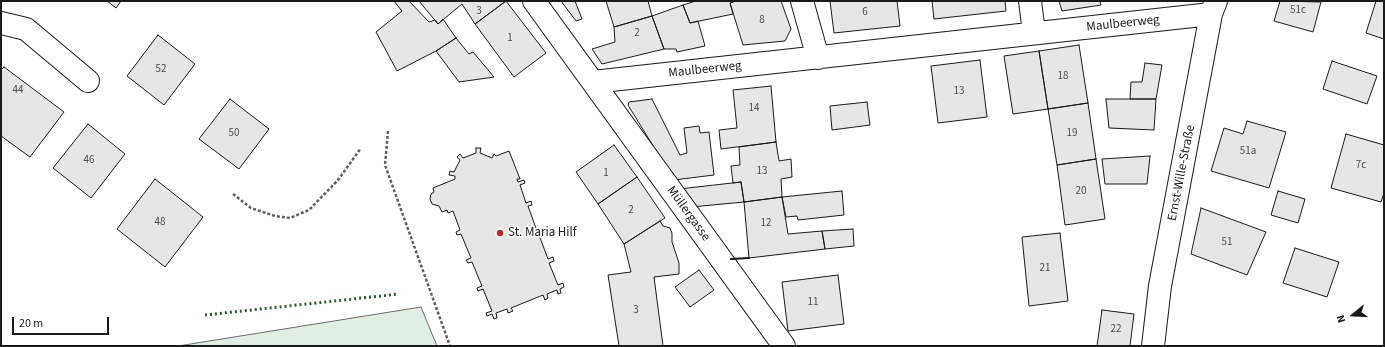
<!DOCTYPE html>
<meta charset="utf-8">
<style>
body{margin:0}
#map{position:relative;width:1385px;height:347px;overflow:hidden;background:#fff;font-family:"Source Sans 3",sans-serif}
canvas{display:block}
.frame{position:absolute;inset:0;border:2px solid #1a1a1a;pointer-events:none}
.north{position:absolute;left:1333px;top:295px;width:40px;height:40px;-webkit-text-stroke:3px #fff;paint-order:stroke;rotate:252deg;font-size:11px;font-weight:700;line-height:16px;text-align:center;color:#1a1a1a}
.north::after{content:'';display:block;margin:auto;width:14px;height:18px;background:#1a1a1a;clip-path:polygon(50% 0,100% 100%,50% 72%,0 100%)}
.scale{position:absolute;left:12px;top:317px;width:97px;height:18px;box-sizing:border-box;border:2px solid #1a1a1a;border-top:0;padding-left:5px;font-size:12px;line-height:14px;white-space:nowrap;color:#1a1a1a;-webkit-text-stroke:3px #fff;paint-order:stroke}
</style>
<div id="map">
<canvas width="1385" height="347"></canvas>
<div class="frame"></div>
<div class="north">N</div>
<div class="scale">20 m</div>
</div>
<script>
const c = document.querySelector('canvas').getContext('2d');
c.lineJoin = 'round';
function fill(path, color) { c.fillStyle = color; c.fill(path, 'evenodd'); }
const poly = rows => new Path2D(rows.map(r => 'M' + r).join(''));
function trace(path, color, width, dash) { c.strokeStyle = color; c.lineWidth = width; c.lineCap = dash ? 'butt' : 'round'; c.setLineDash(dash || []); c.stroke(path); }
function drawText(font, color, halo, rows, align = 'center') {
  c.font = font + ' "Source Sans 3",sans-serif'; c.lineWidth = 3; c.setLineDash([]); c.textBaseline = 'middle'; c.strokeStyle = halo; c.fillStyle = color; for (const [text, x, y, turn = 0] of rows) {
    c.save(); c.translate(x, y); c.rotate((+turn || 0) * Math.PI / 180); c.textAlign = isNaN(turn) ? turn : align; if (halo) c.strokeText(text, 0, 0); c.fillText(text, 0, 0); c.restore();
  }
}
const green = poly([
 [421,307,437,346,178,346,421,307]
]);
const building = poly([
 [107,1,121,1,116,8,107,1],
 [394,1,409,1,429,22,435,20,438,24,443,19,456,38,436,51,397,71,376,32,402,11,394,1],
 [419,1,506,1,475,24,462,4,438,24,419,1],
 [506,1,546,53,514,77,475,24,506,1],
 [561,1,575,1,582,19,576,21,561,1],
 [606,1,648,1,652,16,614,27,606,1],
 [696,1,736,1,730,3,733,14,690,23,683,5,696,1],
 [736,1,781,1,791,29,785,41,743,45,730,3,736,1],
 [830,1,897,1,900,26,834,33,830,1],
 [932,1,1005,1,1006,11,934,19,932,1],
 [1059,1,1100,1,1101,5,1062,11,1059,1],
 [1280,1,1321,2,1313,32,1274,21,1280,1],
 [1376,1,1384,1,1384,39,1366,33,1376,1],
 [683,5,690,23,698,21,705,46,677,52,676,49,664,49,652,16,683,5],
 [652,16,664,49,602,64,592,49,615,42,614,27,652,16],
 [158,35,195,64,164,105,127,76,158,35],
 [456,38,469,54,473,52,494,77,459,82,436,51,456,38],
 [1079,45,1088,103,1048,109,1039,51,1079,45],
 [1039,51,1048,109,1013,114,1004,56,1039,51],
 [980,60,987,117,938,123,931,66,980,60],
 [1332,61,1377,76,1367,104,1323,89,1332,61],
 [1145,63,1162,65,1156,99,1130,99,1131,82,1142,82,1145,63],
 [4,67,64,112,30,157,1,136,1,70,4,67],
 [771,86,776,142,721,149,719,130,737,128,733,90,771,86],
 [230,99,269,129,239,169,199,139,230,99],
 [652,99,680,155,687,153,684,128,699,126,700,133,709,132,714,175,674,180,628,105,629,102,652,99],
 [1106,99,1156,99,1154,130,1109,128,1106,99],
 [867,102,870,125,832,130,830,106,867,102],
 [1088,103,1096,159,1057,165,1048,109,1088,103],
 [1247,121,1286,132,1269,188,1211,171,1224,128,1243,134,1247,121],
 [88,124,125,154,91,198,53,168,88,124],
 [1346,134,1384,145,1384,193,1381,202,1331,188,1346,134],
 [776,142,779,161,791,159,792,177,781,179,782,197,744,202,741,182,733,183,731,166,740,165,739,147,776,142],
 [614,145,637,177,598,204,576,172,614,145],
 [476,148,481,148,480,153,492,158,494,154,496,156,509,151,520,179,517,179,518,182,524,180,525,183,520,185,526,203,531,201,532,205,528,206,537,231,543,230,544,233,539,235,548,259,553,257,554,261,549,263,558,285,563,283,564,287,560,289,561,293,558,294,557,290,547,294,548,298,545,300,543,295,511,308,513,311,508,313,507,309,496,313,497,318,494,319,492,314,487,316,486,313,492,311,483,289,478,291,477,288,482,286,472,262,468,263,466,260,471,258,461,234,457,235,456,232,460,230,453,211,448,213,447,210,442,212,439,206,432,204,430,199,431,194,434,192,433,188,455,179,455,176,449,175,450,171,454,172,460,160,457,157,460,154,463,158,476,153,476,148],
 [1150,156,1147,184,1105,184,1102,159,1150,156],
 [1096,159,1105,219,1065,225,1057,165,1096,159],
 [637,177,665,218,624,244,598,204,637,177],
 [155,179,203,217,165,267,117,229,155,179],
 [741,182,744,202,691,207,679,189,741,182],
 [842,191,844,215,798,220,797,216,786,217,782,197,842,191],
 [1278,191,1305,199,1298,223,1271,215,1278,191],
 [782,197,788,234,822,231,825,249,749,258,744,202,782,197],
 [1201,208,1266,232,1247,275,1191,254,1201,208],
 [660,221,663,226,670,228,672,233,672,242,679,263,679,274,654,277,663,346,619,346,608,275,631,272,624,244,660,221],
 [853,229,854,246,825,249,822,231,853,229],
 [1060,233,1068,301,1029,306,1022,237,1060,233],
 [1295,248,1339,262,1327,297,1283,283,1295,248],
 [699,270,714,290,690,307,675,287,699,270],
 [838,275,844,324,788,331,782,282,838,275],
 [1102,310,1134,314,1130,346,1097,346,1102,310]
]);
const path = poly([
 [388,131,385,165,450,346],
 [233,194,251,208,275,216,290,218,309,210,338,180,361,148]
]);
const minor = poly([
 [534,1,784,346],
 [802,1,818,58],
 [1030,1,1034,33],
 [1,23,26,29,88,81],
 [593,82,1211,14],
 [1153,346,1160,286,1211,14,1216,1]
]);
const hedge = poly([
 [205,315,399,294]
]);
const wall = poly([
 [731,259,749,258]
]);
const markers = [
 [500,233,4,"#c62828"]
];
const numberNames = [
 ["51c",1298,11],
 ["3",479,12],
 ["6",865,13],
 ["8",762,21],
 ["2",637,34],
 ["1",510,39],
 ["52",161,70],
 ["18",1063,77],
 ["44",18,91],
 ["13",959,92],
 ["14",754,109],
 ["50",234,134],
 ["19",1072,134],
 ["51a",1248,152],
 ["46",89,161],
 ["7c",1361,166],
 ["13",762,172],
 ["1",606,174],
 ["20",1081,192],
 ["2",631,211],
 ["48",160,223],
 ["12",766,224],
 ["51",1227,243],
 ["21",1045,269],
 ["11",813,303],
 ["3",636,311],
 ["22",1116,330]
];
const streetNames = [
 ["Maulbeerweg",1123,24,-6],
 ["Maulbeerweg",705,70,-6],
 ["Ernst-Wille-Straße",1182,173,-79],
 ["Müllergasse",688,214,54]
];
const poiNames = [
 ["St. Maria Hilf",508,233]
];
fill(green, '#e0efe3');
trace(green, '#6a6a6a', 1);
fill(building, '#e6e6e6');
trace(building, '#1a1a1a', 1);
trace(minor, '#1a1a1a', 24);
trace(path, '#5f5f5f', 2.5, [3, 2]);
trace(minor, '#fff', 22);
trace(hedge, '#2b5a34', 3, [2, 3]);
trace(wall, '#1a1a1a', 2);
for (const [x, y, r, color] of markers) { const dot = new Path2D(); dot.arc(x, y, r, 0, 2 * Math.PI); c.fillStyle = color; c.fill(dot); trace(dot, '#fff', 1.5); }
drawText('11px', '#4d4d4d', null, numberNames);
drawText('13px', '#1a1a1a', '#fff', streetNames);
drawText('13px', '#1a1a1a', '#fff', poiNames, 'left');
</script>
